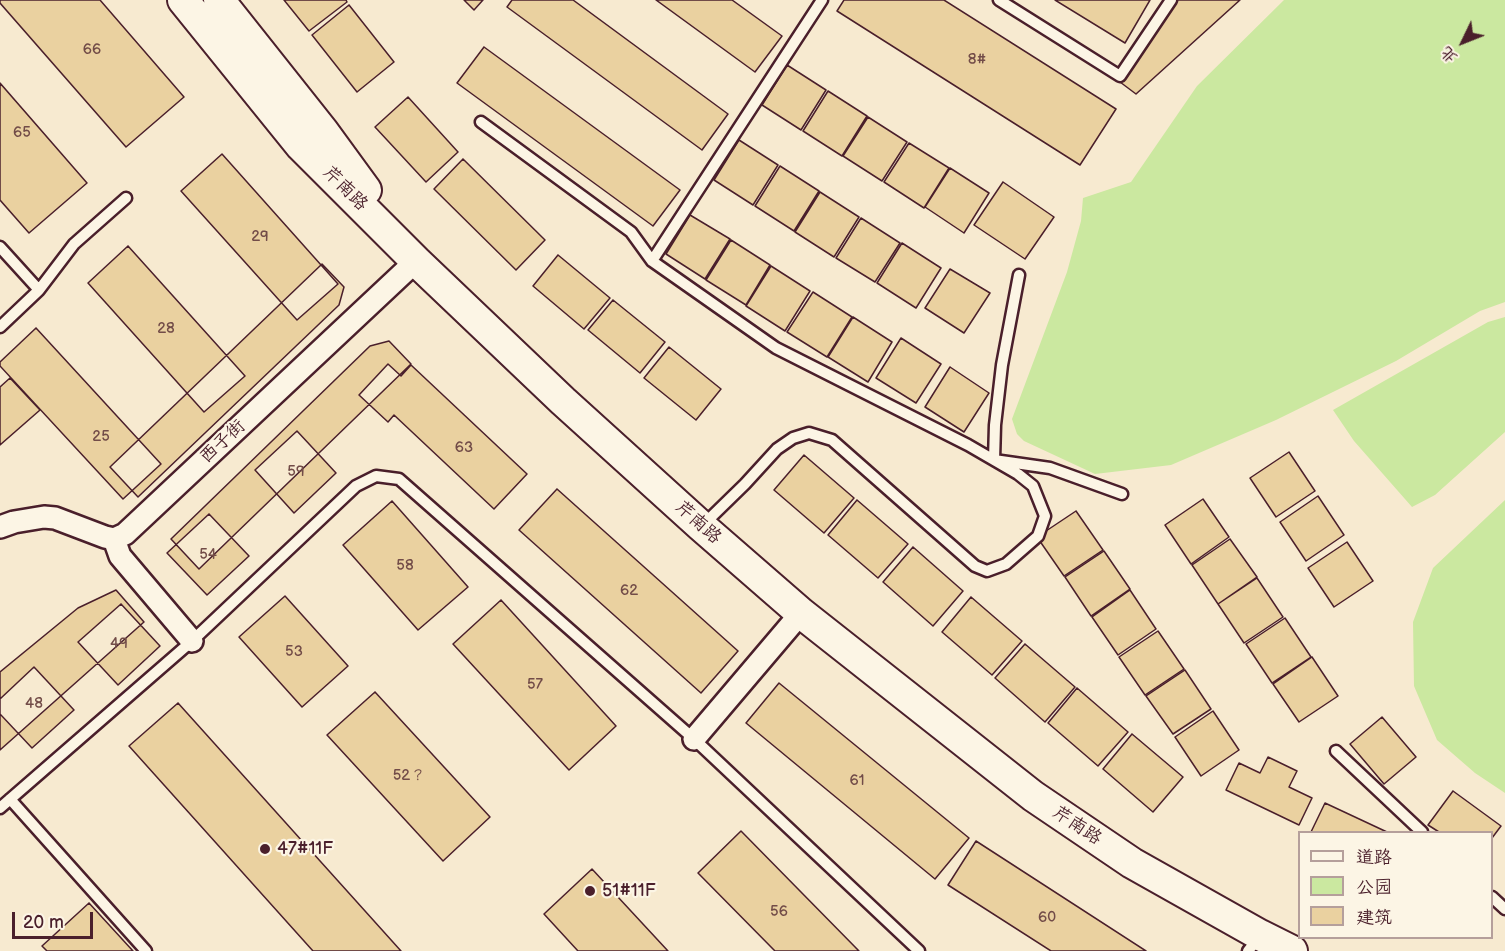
<!DOCTYPE html>
<meta charset="utf-8">
<style>
body{margin:0}
#map{position:relative;width:1505px;height:951px;overflow:hidden;background:#f7ead0;font-family:"Balsamiq Sans","LXGW WenKai TC",sans-serif}
canvas{display:block}
.legend{position:absolute;left:1298px;top:831px;width:195px;height:108px;box-sizing:border-box;background:#fcf5e5;border:2px solid #b59f9b;margin:0;padding:8px 10px;list-style:none;font-size:18px;color:#4a1f2b}
.legend li{display:flex;align-items:center;gap:12px;height:30px}
.legend b{width:30px;border:2px solid #b59f9b}
.north{position:absolute;left:1433px;top:12px;width:60px;height:60px;-webkit-text-stroke:4px #fcf5e5;paint-order:stroke;rotate:227deg;font-size:16px;font-weight:700;line-height:24px;text-align:center;color:#4a1f2b}
.north::after{content:'';display:block;margin:auto;width:21px;height:27px;background:#4a1f2b;clip-path:polygon(50% 0,100% 100%,50% 72%,0 100%)}
.scale{position:absolute;left:12px;top:912px;width:81px;height:27px;box-sizing:border-box;border:3px solid #4a1f2b;border-top:0;padding-left:8px;font-size:18px;line-height:21px;white-space:nowrap;color:#4a1f2b;-webkit-text-stroke:4px #fcf5e5;paint-order:stroke}
</style>
<div id="map">
<canvas width="1505" height="951"></canvas>
<ul class="legend">
<li><b style="height:8px;background:#fcf5e5"></b>道路</li>
<li><b style="height:16px;background:#cbe8a0"></b>公园</li>
<li><b style="height:16px;background:#ead1a0"></b>建筑</li>
</ul>
<div class="north">北</div>
<div class="scale">20 m</div>
</div>
<script>
const c = document.querySelector('canvas').getContext('2d');
c.lineJoin = 'round';
function fill(path, color) { c.fillStyle = color; c.fill(path, 'evenodd'); }
const poly = rows => new Path2D(rows.map(r => 'M' + r).join(''));
function trace(path, color, width, dash) { c.strokeStyle = color; c.lineWidth = width; c.lineCap = dash ? 'butt' : 'round'; c.setLineDash(dash || []); c.stroke(path); }
function drawText(font, color, halo, rows, align = 'center') {
  c.font = font + ' "Balsamiq Sans","LXGW WenKai TC",sans-serif'; c.lineWidth = 4.5; c.setLineDash([]); c.textBaseline = 'middle'; c.strokeStyle = halo; c.fillStyle = color; for (const [text, x, y, turn = 0] of rows) {
    c.save(); c.translate(x, y); c.rotate((+turn || 0) * Math.PI / 180); c.textAlign = isNaN(turn) ? turn : align; if (halo) c.strokeText(text, 0, 0); c.fillText(text, 0, 0); c.restore();
  }
}
const green = poly([
 [1284,0,1505,0,1505,302,1480,311,1396,361,1276,420,1171,465,1095,474,1024,441,1017,434,1012,419,1067,272,1081,221,1083,198,1131,182,1197,86],
 [1505,317,1505,432,1435,495,1412,507,1354,441,1333,410,1488,322],
 [1505,500,1505,793,1475,773,1437,740,1414,686,1413,622,1433,568]
]);
const building = poly([
 [0,0,100,0,184,97,126,147,0,3,0,0],
 [284,0,346,0,347,2,309,31,284,0],
 [464,0,483,0,474,10,464,0],
 [512,0,573,0,728,114,702,150,507,7,512,0],
 [656,0,732,0,782,36,755,72,656,0],
 [844,0,944,0,1116,109,1080,165,837,11,844,0],
 [1055,0,1150,0,1125,43,1055,0],
 [1172,0,1240,0,1136,94,1120,82,1172,0],
 [349,5,394,62,357,92,312,35,349,5],
 [484,47,680,190,653,226,457,83,484,47],
 [787,65,826,90,801,130,762,105,787,65],
 [0,83,87,183,29,233,0,200,0,83],
 [828,91,867,116,842,156,803,131,828,91],
 [408,97,458,152,426,182,375,127,408,97],
 [868,117,907,142,882,181,843,156,868,117],
 [739,140,778,165,753,205,714,180,739,140],
 [909,143,949,168,924,208,884,182,909,143],
 [222,154,338,284,297,320,181,191,222,154],
 [463,159,545,240,516,270,434,189,463,159],
 [780,166,819,191,794,231,755,206,780,166],
 [950,168,989,193,964,233,925,207,950,168],
 [1003,182,1054,217,1025,259,974,225,1003,182],
 [820,192,859,217,834,257,795,232,820,192],
 [690,215,730,239,705,279,666,254,690,215],
 [861,218,900,243,875,282,836,258,861,218],
 [731,240,770,265,746,305,706,280,731,240],
 [902,243,941,268,916,308,877,283,902,243],
 [128,246,245,376,204,412,88,283,128,246],
 [558,255,610,298,584,329,533,286,558,255],
 [322,264,344,287,339,305,138,497,110,467,322,264],
 [771,266,810,291,785,331,746,306,771,266],
 [950,269,990,293,964,333,925,308,950,269],
 [813,292,852,317,827,357,787,332,813,292],
 [613,300,665,342,640,373,588,330,613,300],
 [853,317,892,342,868,382,828,357,853,317],
 [36,328,161,464,123,499,0,366,0,362,36,328],
 [901,338,941,364,916,403,876,378,901,338],
 [389,341,411,364,199,569,171,539,370,346,389,341],
 [669,347,721,389,696,420,644,378,669,347],
 [388,364,401,376,411,365,527,474,494,509,394,415,388,422,359,395,388,364],
 [950,367,989,393,964,432,925,407,950,367],
 [10,378,40,410,0,445,0,387,10,378],
 [297,431,336,473,294,513,255,470,297,431],
 [1289,452,1315,491,1276,517,1250,478,1289,452],
 [804,455,854,498,824,533,774,490,804,455],
 [557,489,738,651,701,693,519,530,557,489],
 [1318,496,1344,535,1306,561,1280,522,1318,496],
 [1203,499,1229,537,1191,564,1165,525,1203,499],
 [857,500,908,544,878,578,828,535,857,500],
 [392,501,468,587,418,630,343,545,392,501],
 [1076,511,1103,550,1064,576,1037,537,1076,511],
 [209,514,249,556,207,595,167,553,209,514],
 [1230,539,1257,577,1218,604,1192,565,1230,539],
 [1347,542,1373,581,1334,607,1308,568,1347,542],
 [913,547,963,591,933,626,883,582,913,547],
 [1104,551,1130,589,1091,616,1065,577,1104,551],
 [1257,578,1283,617,1244,643,1218,604,1257,578],
 [116,590,144,622,0,750,0,672,78,608,116,590],
 [1130,590,1156,629,1118,655,1092,617,1130,590],
 [285,596,348,666,302,707,239,637,285,596],
 [971,597,1022,641,992,675,942,632,971,597],
 [501,600,616,726,569,770,453,644,501,600],
 [121,604,160,646,118,685,78,642,121,604],
 [1285,618,1311,657,1272,683,1246,644,1285,618],
 [1158,631,1184,669,1145,695,1119,657,1158,631],
 [1025,644,1075,687,1045,722,995,678,1025,644],
 [1312,657,1338,696,1299,722,1273,684,1312,657],
 [34,667,74,710,32,748,0,714,0,699,34,667],
 [1185,670,1211,709,1173,734,1146,696,1185,670],
 [779,683,969,838,935,879,746,723,779,683],
 [1077,688,1128,732,1098,766,1048,723,1077,688],
 [375,692,490,817,443,861,327,735,375,692],
 [178,703,401,951,313,951,129,746,178,703],
 [1213,711,1239,750,1201,776,1175,737,1213,711],
 [1382,717,1416,757,1384,784,1350,744,1382,717],
 [1132,734,1183,777,1153,812,1103,769,1132,734],
 [1268,757,1297,771,1289,787,1312,798,1299,825,1226,790,1239,763,1260,773,1268,757],
 [1453,791,1501,826,1492,838,1492,832,1439,832,1428,825,1453,791],
 [1325,803,1387,832,1311,832,1325,803],
 [741,831,859,951,775,951,698,873,741,831],
 [976,841,1146,951,1051,951,948,885,976,841],
 [592,869,668,951,578,951,544,914,592,869],
 [89,903,133,951,47,951,42,946,89,903]
]);
const lane = poly([
 [999,0,1120,76,1171,0],
 [481,122,631,232,652,261,776,348,968,445,1018,474,1033,486,1045,516,1038,536,1006,564,987,571,975,566,832,440,809,433,793,438,777,449,745,484,704,524],
 [0,247,39,290],
 [652,261,822,0],
 [1019,275,1002,365,995,425,994,460,1050,468,1122,494],
 [0,327,39,290,74,244,126,198],
 [1336,751,1422,832],
 [10,799,146,951],
 [0,808,192,641,356,486,376,476,399,479,694,739,919,951],
 [1492,897,1505,909],
 [1248,951,1260,936]
]);
const street = poly([
 [0,527,14,522,44,517,55,518,105,537,114,539,125,534,416,261],
 [114,539,120,556,192,641],
 [694,739,801,613]
]);
const secondary = poly([
 [183,0,301,146,416,261,563,401,701,526,801,613,1033,796,1132,863,1260,935,1292,951],
 [219,0,323,131,366,190]
]);
const markers = [
 [265,849,6,"#4a1f2b"],
 [590,891,6,"#4a1f2b"]
];
const numberNames = [
 ["66",92,50],
 ["8#",977,60],
 ["65",22,133],
 ["29",260,237],
 ["28",166,329],
 ["25",101,437],
 ["63",464,448],
 ["59",296,472],
 ["54",208,555],
 ["58",405,566],
 ["62",629,591],
 ["49",119,644],
 ["53",294,652],
 ["57",535,685],
 ["48",34,704],
 ["52？",409,776],
 ["61",857,781],
 ["56",779,912],
 ["60",1047,918]
];
const streetNames = [
 ["芹南路",345,189,45],
 ["西子街",223,442,-43],
 ["芹南路",698,523,42],
 ["芹南路",1077,826,34]
];
const poiNames = [
 ["47#11F",277,849],
 ["51#11F",602,891]
];
fill(green, '#cbe8a0');
fill(building, '#ead1a0');
trace(building, '#4a1f2b', 1.5);
trace(lane, '#4a1f2b', 15);
trace(street, '#4a1f2b', 26);
trace(secondary, '#4a1f2b', 34);
trace(lane, '#fcf5e5', 10);
trace(street, '#fcf5e5', 21);
trace(secondary, '#fcf5e5', 30);
for (const [x, y, r, color] of markers) { const dot = new Path2D(); dot.arc(x, y, r, 0, 2 * Math.PI); c.fillStyle = color; c.fill(dot); trace(dot, '#fcf5e5', 2); }
drawText('15px', '#724c48', null, numberNames);
drawText('18px', '#4a1f2b', '#fcf5e5', streetNames);
drawText('18px', '#4a1f2b', '#fcf5e5', poiNames, 'left');
</script>
